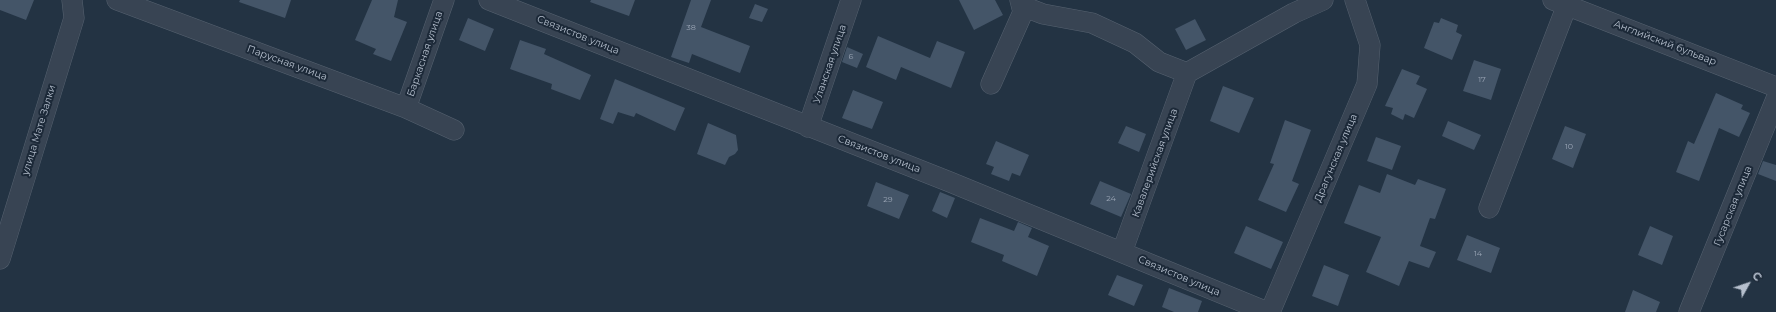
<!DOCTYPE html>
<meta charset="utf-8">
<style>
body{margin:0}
#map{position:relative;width:1776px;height:312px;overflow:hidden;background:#233343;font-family:Montserrat,sans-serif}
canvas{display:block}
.north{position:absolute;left:1728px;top:264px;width:40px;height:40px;-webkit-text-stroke:3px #1c2938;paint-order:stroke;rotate:50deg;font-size:11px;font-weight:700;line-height:16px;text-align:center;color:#b5bfcd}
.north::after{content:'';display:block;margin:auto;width:14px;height:18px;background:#b5bfcd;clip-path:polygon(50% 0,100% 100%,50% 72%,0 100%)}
</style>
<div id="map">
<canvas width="1776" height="312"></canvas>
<div class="north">С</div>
</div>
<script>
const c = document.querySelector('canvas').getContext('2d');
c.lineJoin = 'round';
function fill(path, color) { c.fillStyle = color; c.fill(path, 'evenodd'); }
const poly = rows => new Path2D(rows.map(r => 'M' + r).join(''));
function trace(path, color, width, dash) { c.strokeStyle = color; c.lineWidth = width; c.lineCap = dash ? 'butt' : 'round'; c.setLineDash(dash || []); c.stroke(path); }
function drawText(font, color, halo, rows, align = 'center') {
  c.font = font + ' Montserrat,sans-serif'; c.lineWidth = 4; c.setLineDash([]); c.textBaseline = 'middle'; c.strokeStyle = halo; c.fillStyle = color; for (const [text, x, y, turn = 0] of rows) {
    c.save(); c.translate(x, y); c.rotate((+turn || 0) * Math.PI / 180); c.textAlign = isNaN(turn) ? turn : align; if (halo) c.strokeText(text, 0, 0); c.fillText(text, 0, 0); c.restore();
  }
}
const building = poly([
 [0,0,34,0,26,20,0,10],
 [240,0,291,0,285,18,239,2],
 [372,0,398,0,394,17,407,22,391,61,373,54,376,49,355,40],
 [591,0,635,0,629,16,590,2],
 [691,0,711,0,701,27,750,46,740,73,692,54,689,63,671,57],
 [959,0,995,0,1003,15,974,30],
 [755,4,768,9,762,22,749,18],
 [468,18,494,29,485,51,459,40],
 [1441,18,1458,25,1456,32,1462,35,1452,60,1424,48,1434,22,1439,23],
 [1195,19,1206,40,1186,50,1175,29],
 [878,36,930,58,937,41,965,52,951,88,901,67,896,80,866,67],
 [520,40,546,49,544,54,591,75,580,100,551,89,552,84,510,69],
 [847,47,863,54,857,68,842,62],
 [1474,60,1501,69,1491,100,1463,91],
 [1402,69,1420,76,1416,84,1427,89,1414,118,1405,114,1403,120,1391,114,1393,108,1385,106],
 [615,79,685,108,675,131,636,113,634,117,618,112,613,124,600,119],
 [1223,86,1254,98,1239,133,1210,121],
 [853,90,883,102,872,129,842,118],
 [1716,93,1743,105,1741,109,1750,113,1739,137,1719,128,1699,181,1676,172,1688,141,1694,144],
 [1285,120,1311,130,1292,181,1299,184,1286,212,1258,200,1274,164,1270,163],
 [1448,121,1481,135,1474,150,1442,136],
 [708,123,736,135,738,150,735,154,729,157,725,165,697,154],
 [1126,126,1146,134,1139,152,1118,143],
 [1565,126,1586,134,1573,168,1552,159],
 [1376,137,1401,146,1392,170,1367,161],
 [996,141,1029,155,1020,176,1012,173,1009,181,991,174,994,167,986,164],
 [1763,161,1776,165,1776,181,1758,174],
 [1387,174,1415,185,1418,179,1446,189,1435,219,1430,218,1420,246,1436,252,1429,268,1409,261,1399,286,1366,272,1381,237,1344,223,1359,185,1380,193],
 [1100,181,1131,194,1121,217,1090,204],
 [876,182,909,195,899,219,867,206],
 [940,192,955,198,947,218,932,211],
 [980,218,1014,231,1018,222,1032,228,1028,237,1049,246,1037,276,1002,261,1004,255,971,242],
 [1246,226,1283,242,1271,269,1234,253],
 [1650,226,1673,236,1662,265,1638,255],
 [1467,235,1500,248,1491,273,1457,260],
 [1324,265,1349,275,1338,306,1312,296],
 [1117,275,1143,285,1134,306,1108,295],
 [1169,288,1202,301,1198,312,1174,312,1162,307],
 [1633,290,1660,302,1656,312,1625,312]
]);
const street = poly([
 [117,0,406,108,454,130],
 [489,0,950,182,1267,312],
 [1020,0,1023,12,1030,9,1043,14,1092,23,1135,43,1159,62,1187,73,1294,13,1323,0],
 [1553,0,1776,87],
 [991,84,1023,12],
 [406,108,444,0],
 [808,127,851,0],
 [1489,208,1569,0],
 [1122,252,1187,73],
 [0,259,74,18,72,0],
 [1270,312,1367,84,1370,45,1355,0],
 [1689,312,1776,99]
]);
const numberNames = [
 ["38",691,28],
 ["6",851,57],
 ["17",1482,80],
 ["10",1569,147],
 ["24",1111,199],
 ["29",888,200],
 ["14",1478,254]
];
const streetNames = [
 ["Связистов улица",578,35,22],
 ["Английский бульвар",1665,43,21],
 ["Баркасная улица",425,54,-71],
 ["Парусная улица",287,63,20],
 ["Уланская улица",830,64,-71],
 ["улица Мате Залки",39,130,-73],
 ["Связистов улица",879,154,21],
 ["Драгунская улица",1336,158,-67],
 ["Кавалерийская улица",1155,163,-70],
 ["Гусарская улица",1733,206,-68],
 ["Связистов улица",1179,276,23]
];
fill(building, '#445568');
trace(street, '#566270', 21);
trace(street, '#384453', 20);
drawText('8px', '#99a4b4', null, numberNames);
drawText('10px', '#b5bfcd', '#1c2938', streetNames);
</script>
